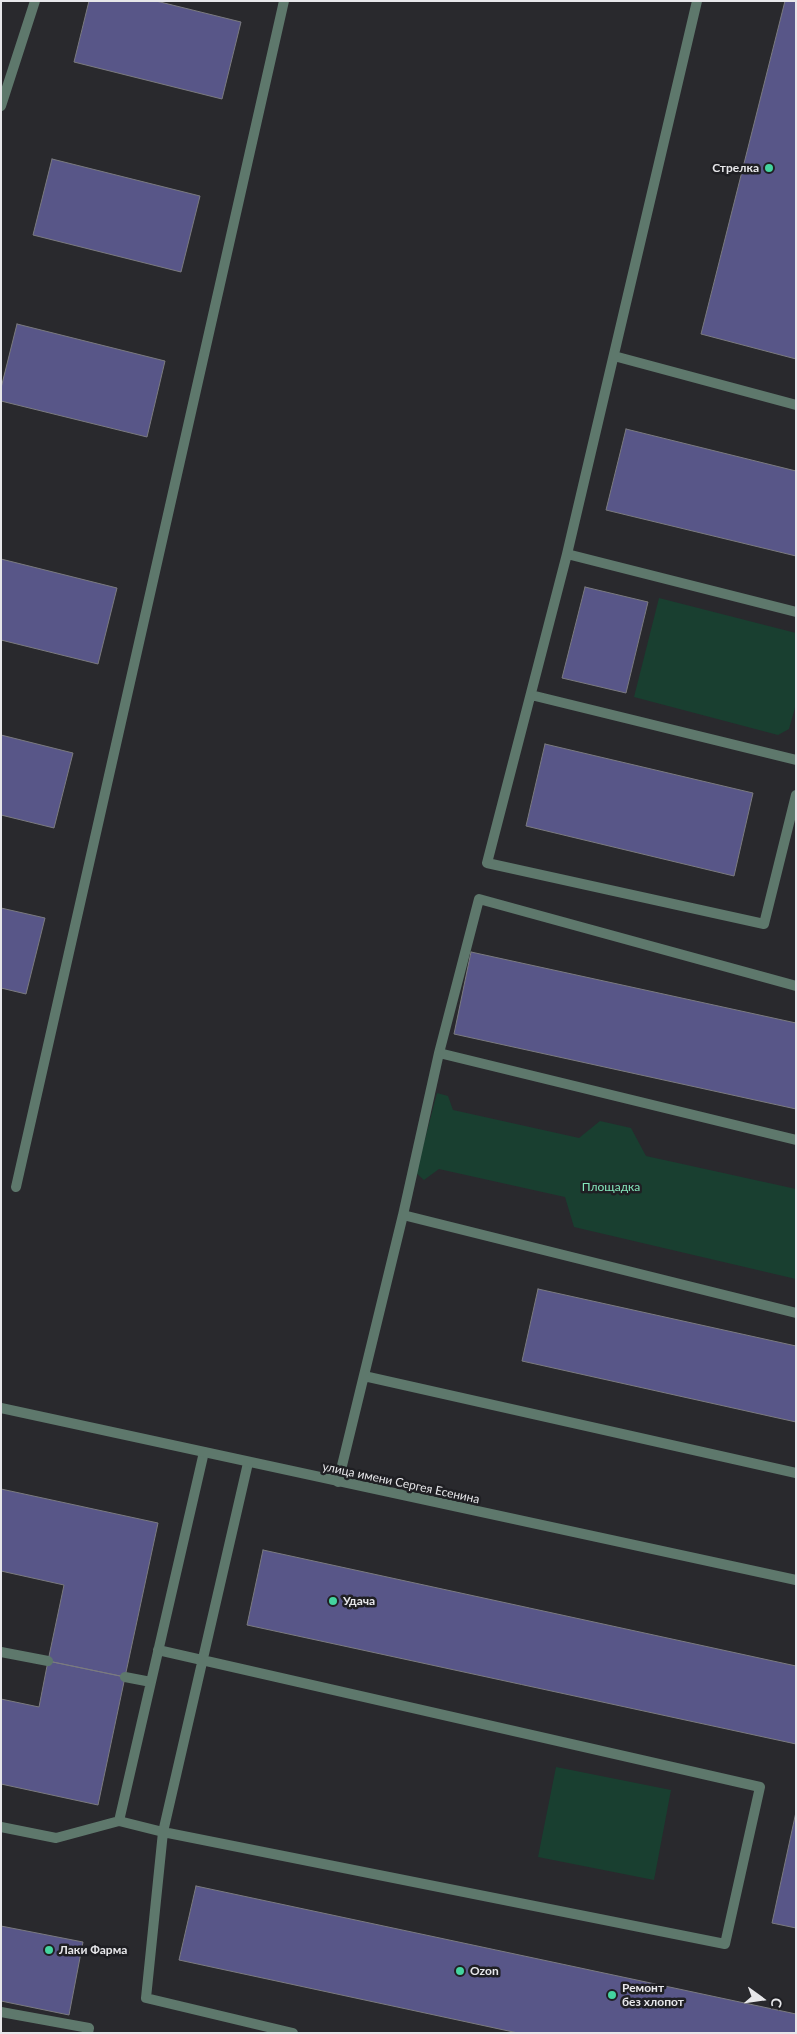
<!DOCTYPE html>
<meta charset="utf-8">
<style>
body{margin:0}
#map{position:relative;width:797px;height:2034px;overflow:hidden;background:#29292d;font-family:Lato,sans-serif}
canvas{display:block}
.frame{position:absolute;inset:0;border:2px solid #e7e7ea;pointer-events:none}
.north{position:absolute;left:737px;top:1974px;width:50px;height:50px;-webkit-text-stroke:4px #1f1f23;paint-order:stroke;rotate:104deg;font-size:14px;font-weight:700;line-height:20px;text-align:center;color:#e7e7ea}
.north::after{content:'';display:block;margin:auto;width:18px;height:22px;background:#e7e7ea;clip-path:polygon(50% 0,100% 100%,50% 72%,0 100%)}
</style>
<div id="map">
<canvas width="797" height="2034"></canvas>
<div class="frame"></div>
<div class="north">С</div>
</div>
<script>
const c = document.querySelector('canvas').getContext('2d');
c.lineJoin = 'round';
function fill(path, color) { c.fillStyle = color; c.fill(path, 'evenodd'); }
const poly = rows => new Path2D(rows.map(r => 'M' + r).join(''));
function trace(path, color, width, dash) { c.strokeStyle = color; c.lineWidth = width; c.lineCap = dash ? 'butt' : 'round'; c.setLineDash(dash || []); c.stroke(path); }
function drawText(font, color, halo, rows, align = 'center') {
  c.font = font + ' Lato,sans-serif'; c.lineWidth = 5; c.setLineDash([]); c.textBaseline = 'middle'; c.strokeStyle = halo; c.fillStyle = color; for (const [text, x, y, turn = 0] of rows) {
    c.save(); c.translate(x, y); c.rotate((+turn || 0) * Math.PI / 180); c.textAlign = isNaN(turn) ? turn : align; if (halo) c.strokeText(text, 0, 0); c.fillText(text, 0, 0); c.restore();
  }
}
const green = poly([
 [659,598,796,633,796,704,789,729,778,735,634,697],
 [437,1093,448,1096,453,1110,579,1138,600,1121,631,1128,646,1156,796,1189,796,1279,574,1227,565,1197,439,1169,424,1180,416,1173],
 [556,1767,671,1790,654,1880,538,1857]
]);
const building = poly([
 [89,1,156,1,241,22,222,99,74,62,89,1],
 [785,1,796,1,796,359,701,334,785,1],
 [52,159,200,196,181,272,33,235,52,159],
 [17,324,165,361,147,437,1,401,1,388,17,324],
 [626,429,796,471,796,556,606,510,626,429],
 [1,559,117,588,98,664,1,640,1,559],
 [585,587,648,602,626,693,562,678,585,587],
 [1,735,73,753,54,828,1,815,1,735],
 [545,744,753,793,734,876,526,826,545,744],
 [1,908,45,918,26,994,1,988,1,908],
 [471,952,796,1023,796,1109,454,1034,471,952],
 [538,1289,796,1346,796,1422,522,1361,538,1289],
 [1,1489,158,1523,125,1677,48,1661,64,1585,1,1571,1,1489],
 [263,1550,796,1666,796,1744,247,1625,263,1550],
 [48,1661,125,1677,98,1805,1,1784,1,1699,39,1707,48,1661],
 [796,1812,796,1928,772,1923,796,1812],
 [196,1886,796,2014,796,2033,518,2033,179,1960,196,1886],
 [1,1926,83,1942,69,2015,1,2001,1,1926]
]);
const service = poly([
 [1,106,35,1],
 [614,356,796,405],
 [567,554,697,1],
 [796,612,567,554,487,863,764,924,796,795],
 [531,695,796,760],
 [439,1053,796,1140],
 [16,1187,284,1],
 [403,1215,439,1053,479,899,796,986],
 [364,1376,796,1473],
 [248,1463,163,1832,146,1998,293,2033],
 [338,1482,403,1215,796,1313],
 [1,1652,48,1661],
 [125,1677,151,1682],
 [119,1821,163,1832,725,1944,760,1787,158,1650],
 [1,1827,56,1838,119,1821,204,1452],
 [1,2012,89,2028,88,2033]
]);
const minor = poly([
 [1,1408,796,1580]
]);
const markers = [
 [769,168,5,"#44d49f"],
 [333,1601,5,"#44d49f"],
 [49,1950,5,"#44d49f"],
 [460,1971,5,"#44d49f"],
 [612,1995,5,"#44d49f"]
];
const poiNames = [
 ["Стрелка",759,168,"right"],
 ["Удача",343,1601],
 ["Лаки Фарма",59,1950],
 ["Ozon",470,1971],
 ["Ремонт",622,1988],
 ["без хлопот",622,2002]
];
const parkNames = [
 ["Площадка",611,1187]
];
const streetNames = [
 ["улица имени Сергея Есенина",401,1483,12]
];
fill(green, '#193f30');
fill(building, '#585688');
trace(building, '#7b7b80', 1);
trace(service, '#5e786c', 10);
trace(minor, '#5e786c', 10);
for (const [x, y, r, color] of markers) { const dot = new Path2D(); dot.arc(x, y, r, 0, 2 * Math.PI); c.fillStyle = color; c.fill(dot); trace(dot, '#1f1f23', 2); }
drawText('bold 12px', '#e7e7ea', '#1f1f23', poiNames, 'left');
drawText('12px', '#84e5bb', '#1f1f23', parkNames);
drawText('12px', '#e7e7ea', '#1f1f23', streetNames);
</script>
